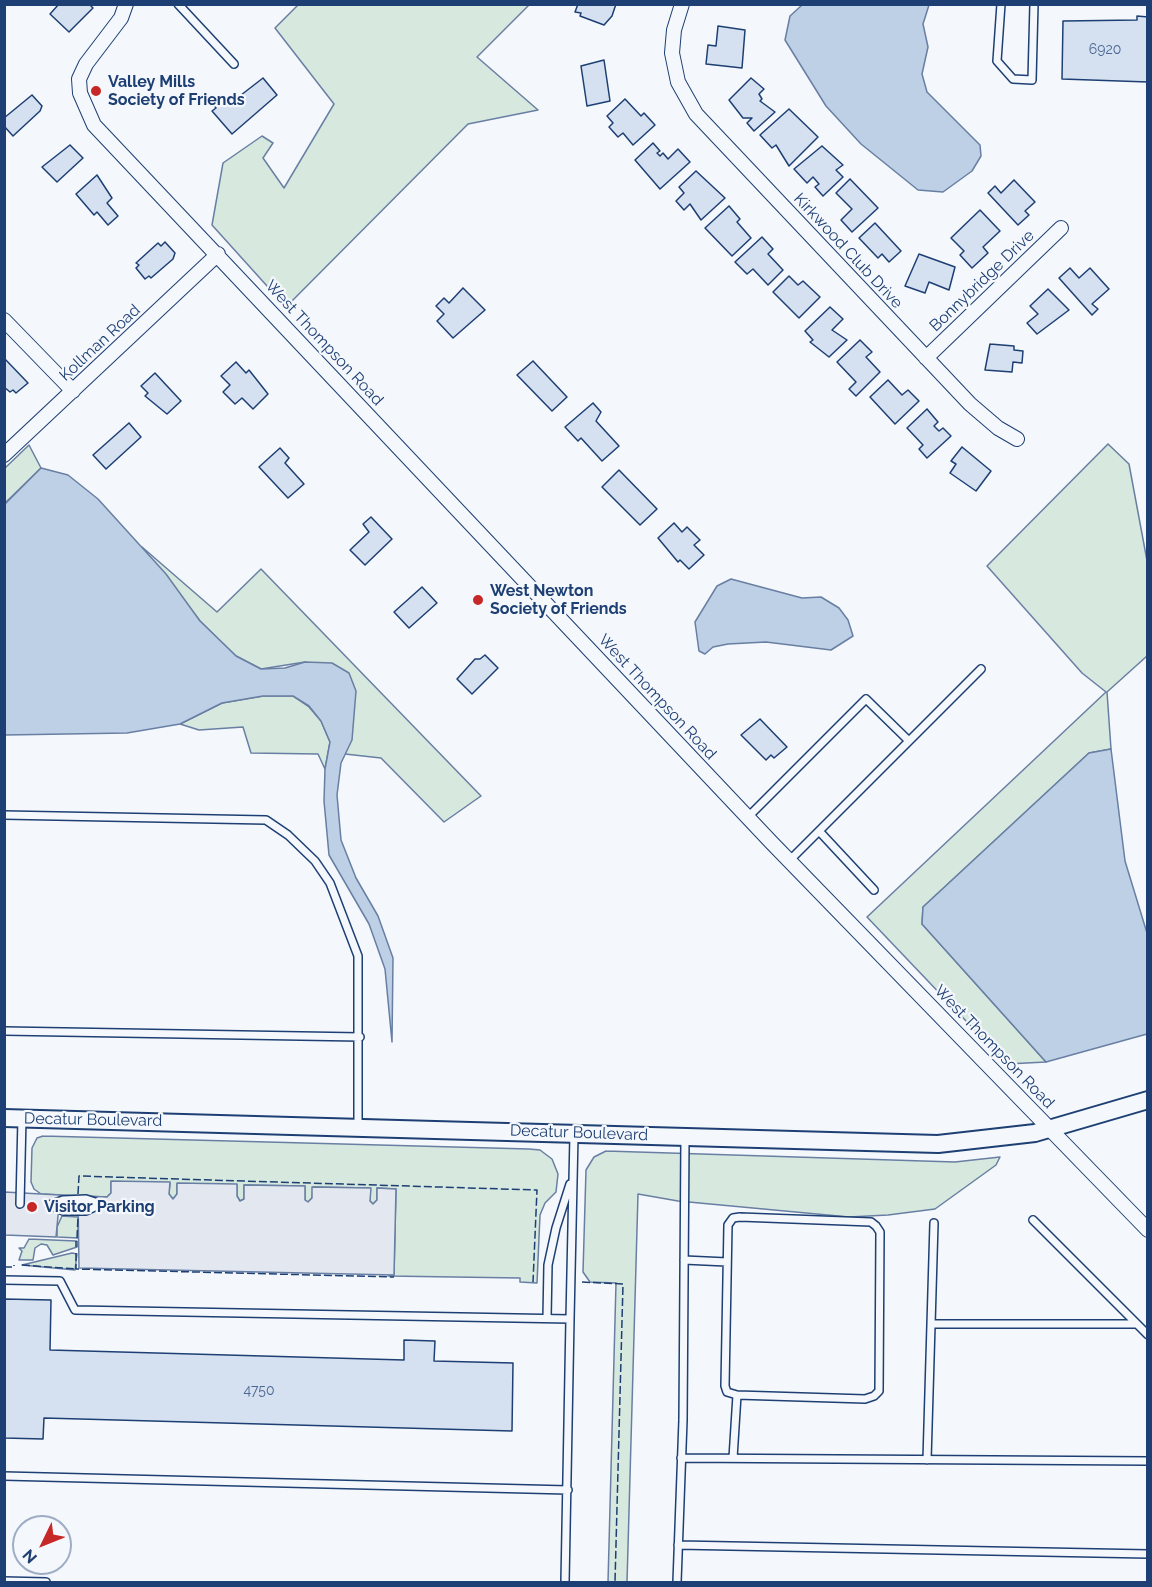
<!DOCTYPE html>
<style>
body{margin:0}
#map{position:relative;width:1152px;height:1587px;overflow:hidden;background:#f4f7fb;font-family:Raleway,sans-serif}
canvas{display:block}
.frame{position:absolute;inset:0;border:6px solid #1d3f73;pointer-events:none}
.north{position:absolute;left:12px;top:1515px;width:60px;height:60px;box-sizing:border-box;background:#f4f7fb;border:2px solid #9eadc5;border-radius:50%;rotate:227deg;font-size:16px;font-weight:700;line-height:24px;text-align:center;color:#1d3f73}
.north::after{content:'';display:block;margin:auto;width:21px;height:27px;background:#c62828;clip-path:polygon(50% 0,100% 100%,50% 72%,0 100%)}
</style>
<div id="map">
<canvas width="1152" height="1587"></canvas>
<div class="frame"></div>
<div class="north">N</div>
</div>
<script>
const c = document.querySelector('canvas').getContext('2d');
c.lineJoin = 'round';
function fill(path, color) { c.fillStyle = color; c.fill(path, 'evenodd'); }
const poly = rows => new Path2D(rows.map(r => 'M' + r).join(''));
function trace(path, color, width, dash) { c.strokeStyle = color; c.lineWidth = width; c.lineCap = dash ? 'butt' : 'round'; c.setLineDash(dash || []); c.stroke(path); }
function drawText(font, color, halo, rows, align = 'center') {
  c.font = font + ' Raleway,sans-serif'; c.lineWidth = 4.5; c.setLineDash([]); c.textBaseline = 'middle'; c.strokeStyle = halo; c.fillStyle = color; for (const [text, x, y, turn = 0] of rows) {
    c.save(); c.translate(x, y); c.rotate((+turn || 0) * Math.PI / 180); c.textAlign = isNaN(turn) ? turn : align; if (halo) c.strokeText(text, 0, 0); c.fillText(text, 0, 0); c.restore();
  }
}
const green = poly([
 [298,5,529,5,477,57,538,110,468,124,286,307,212,225,223,163,262,136,273,143,263,158,284,188,334,104,275,28,298,5],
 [1108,444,1129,464,1148,566,1147,656,1107,692,1111,749,1089,753,923,907,922,924,1046,1062,1007,1064,867,917,1106,692,1082,673,987,566,1108,444],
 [29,445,41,468,5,503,5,468,29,445],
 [142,547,217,612,261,569,481,796,444,822,381,758,345,754,353,725,305,662,261,669,236,656,200,621,142,547],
 [263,696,293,696,309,707,321,721,330,742,325,769,318,754,251,753,243,727,199,730,180,724,222,703,263,696],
 [43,1136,529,1149,540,1150,552,1159,558,1174,556,1192,545,1203,540,1215,537,1283,520,1282,520,1278,388,1276,394,1275,396,1189,377,1188,377,1200,373,1204,370,1201,370,1188,313,1187,312,1198,308,1202,305,1200,305,1186,244,1185,244,1199,240,1201,237,1196,237,1185,177,1184,177,1194,173,1199,169,1194,170,1183,111,1182,111,1193,107,1197,41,1194,34,1189,31,1182,32,1148,37,1138,43,1136],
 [606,1151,955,1162,1000,1157,996,1165,935,1209,888,1215,849,1217,678,1201,638,1194,627,1582,608,1582,616,1283,590,1282,583,1272,586,1170,594,1157,606,1151],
 [62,1216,78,1217,78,1238,57,1237,57,1227,62,1216],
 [29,1239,76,1241,78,1242,77,1247,53,1255,47,1245,41,1244,35,1248,33,1260,19,1260,22,1251,19,1248,24,1248,29,1239],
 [72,1253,77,1254,75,1270,22,1265,72,1253]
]);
const parking = poly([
 [111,1181,170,1182,169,1194,173,1199,177,1194,177,1183,237,1184,237,1196,240,1201,244,1199,244,1185,305,1186,305,1200,308,1202,312,1198,312,1187,371,1188,370,1201,373,1204,377,1200,377,1188,396,1189,394,1275,79,1268,78,1196,107,1197,111,1193,111,1181],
 [4,1192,60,1195,56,1237,5,1235,4,1192]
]);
const water = poly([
 [802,5,929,5,923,24,928,47,922,74,927,92,980,145,981,156,972,171,943,192,918,190,861,144,826,106,785,40,790,16,802,5],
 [41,468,68,475,98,499,166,574,200,621,236,656,261,669,285,668,305,662,332,663,349,673,356,691,352,740,341,763,337,795,341,840,356,878,378,916,393,958,392,1042,385,969,369,924,329,855,324,801,325,769,330,742,321,721,309,706,293,696,263,696,222,703,180,724,127,733,5,735,5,504,41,468],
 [731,579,802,598,821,597,839,608,848,620,853,636,831,650,766,642,728,644,713,647,705,654,699,651,695,622,717,586,731,579],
 [1111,749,1125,861,1147,933,1147,1034,1046,1062,922,924,923,907,1089,753,1111,749]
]);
const building = poly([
 [59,4,89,4,93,8,69,32,50,14,59,4],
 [578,4,616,4,612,16,604,25,580,16,581,13,575,12,578,4],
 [1137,16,1148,17,1148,82,1062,79,1063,21,1137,20,1137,16],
 [718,26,745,30,742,68,706,64,708,45,716,46,718,26],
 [604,60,610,101,587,106,581,66,604,60],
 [263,78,277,95,232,134,212,111,216,108,212,103,219,96,223,101,228,97,232,102,263,78],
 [751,78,764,89,759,94,762,99,760,101,775,112,754,131,747,123,752,118,743,118,729,100,751,78],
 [32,95,42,106,40,111,13,136,4,126,4,118,32,95],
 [625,99,641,116,644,113,655,125,633,145,623,133,618,137,609,127,613,123,607,116,625,99],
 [789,109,818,137,789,166,776,145,772,148,760,135,789,109],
 [653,143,660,151,657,153,660,156,663,153,668,159,678,149,690,162,660,189,635,160,653,143],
 [70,145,83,158,57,182,42,167,70,145],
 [822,146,843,165,836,170,843,177,823,196,815,187,819,184,813,177,807,183,794,169,822,146],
 [696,171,725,198,701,220,690,204,684,210,676,201,684,193,679,187,696,171],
 [97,175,112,198,107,203,118,216,108,225,97,212,94,215,76,194,97,175],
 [850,179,878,208,852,232,841,220,852,209,836,193,850,179],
 [1014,180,1035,202,1025,211,1029,215,1018,225,988,193,995,186,1001,193,1014,180],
 [729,206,740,219,737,222,751,238,732,256,705,228,729,206],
 [980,210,1000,231,983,247,988,253,972,268,960,255,964,251,951,238,980,210],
 [875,223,901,251,889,262,882,254,878,258,859,238,875,223],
 [762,237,773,249,768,254,783,270,768,285,753,269,747,274,735,262,762,237],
 [165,242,175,253,173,259,151,278,149,276,145,279,136,268,139,265,136,263,158,243,161,246,165,242],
 [919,254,955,267,949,290,929,282,925,293,905,286,919,254],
 [1070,268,1079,278,1090,268,1109,289,1092,304,1098,309,1092,315,1059,278,1070,268],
 [789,276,798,285,803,281,820,297,799,318,773,292,789,276],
 [463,288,485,310,453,338,437,321,444,314,436,306,444,298,449,303,463,288],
 [1048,289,1069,310,1037,334,1027,323,1038,314,1030,306,1048,289],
 [830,307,843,319,832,330,847,340,829,357,810,342,813,340,805,331,830,307],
 [860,340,872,352,866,357,880,372,856,396,849,389,856,382,837,362,860,340],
 [990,344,1014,346,1014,350,1023,351,1022,363,1013,362,1012,372,985,370,990,344],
 [4,358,28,383,16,393,13,390,10,392,4,387,4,358],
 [533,361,567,397,552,411,517,375,533,361],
 [236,362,246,373,249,370,268,394,253,409,242,398,235,404,223,392,230,385,221,376,236,362],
 [155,373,181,401,167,414,145,396,148,393,141,386,155,373],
 [888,380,902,395,908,390,919,401,895,424,870,397,888,380],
 [593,403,601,412,596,421,619,446,602,461,581,438,578,441,565,427,593,403],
 [927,409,938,422,934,426,939,431,943,428,951,436,927,458,919,449,923,445,907,428,927,409],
 [129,423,141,437,106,469,93,455,129,423],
 [962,447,991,471,976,491,950,473,956,464,951,461,962,447],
 [280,448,289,458,285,463,304,484,288,498,259,467,280,448],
 [619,470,657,509,640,525,602,487,619,470],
 [371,517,392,539,365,565,350,550,369,532,363,524,371,517],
 [674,523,682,532,687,527,700,540,694,545,704,555,689,569,680,560,678,562,658,538,674,523],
 [422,587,437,603,409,628,394,612,422,587],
 [485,655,498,668,472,694,457,679,475,659,480,659,485,655],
 [760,719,787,747,774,758,771,755,766,760,741,735,760,719],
 [4,1299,51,1300,50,1350,404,1360,404,1340,435,1341,434,1361,513,1363,512,1431,44,1418,43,1439,4,1438,4,1299]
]);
const service = poly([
 [178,4,234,64],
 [1001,4,997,61,1013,79,1032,80,1034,4],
 [4,815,266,820,288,835,315,861,330,883,358,956,358,1127],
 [748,817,866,699,909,741],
 [819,831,874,890],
 [789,861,981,669],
 [4,1031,360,1037],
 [20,1204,22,1118],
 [49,1205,63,1211,86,1211,101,1204],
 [49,1205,63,1200,86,1199,101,1204],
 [740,1217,871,1222,876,1226,880,1232,879,1391,874,1396,865,1399,737,1395,727,1392,725,1386,728,1225,733,1218,740,1217],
 [1033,1220,1148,1335],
 [684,1260,727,1262],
 [4,1280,60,1281,75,1310,570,1319,565,1582],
 [547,1318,548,1265,556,1228,570,1184],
 [570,1319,574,1135],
 [932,1324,1136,1324],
 [681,1458,1148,1461],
 [733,1458,737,1395],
 [927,1460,934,1223],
 [4,1476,568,1490],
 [678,1545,1148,1554],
 [4,1581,46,1582],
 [677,1582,683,1420,685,1138]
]);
const minor = poly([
 [126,4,121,18,86,64,79,79,80,93,94,125,771,842,1148,1230],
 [682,4,674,30,672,53,678,82,696,114,970,404,998,428,1017,439],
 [4,320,73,391],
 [926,358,1061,228],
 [4,455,218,254]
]);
const tertiary = poly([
 [4,1118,938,1144,1035,1133,1148,1100]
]);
const fence = poly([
 [78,1194,79,1176,537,1190,533,1282],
 [77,1206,78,1207],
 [77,1238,78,1217],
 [76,1247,76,1241],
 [76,1253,76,1269,394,1277],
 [22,1265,76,1269],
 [4,1267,14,1267,14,1265],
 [582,1282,623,1284,615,1582]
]);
const markers = [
 [96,91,6,"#c62828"],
 [478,600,6,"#c62828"],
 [32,1207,6,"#c62828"]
];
const numberNames = [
 ["6920",1105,50],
 ["4750",259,1391]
];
const poiNames = [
 ["Valley Mills",108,82],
 ["Society of Friends",108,100],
 ["West Newton",490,591],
 ["Society of Friends",490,609],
 ["Visitor Parking",44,1207]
];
const streetNames = [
 ["Kirkwood Club Drive",848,251,47],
 ["Bonnybridge Drive",982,281,-44],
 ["Kollman Road",100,343,-43],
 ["West Thompson Road",324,343,47],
 ["West Thompson Road",657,697,47],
 ["West Thompson Road",994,1047,46],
 ["Decatur Boulevard",93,1120,1],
 ["Decatur Boulevard",579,1133,2]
];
fill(green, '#d7e8df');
trace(green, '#687fa3', 1.5);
fill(parking, '#e3e8f0');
trace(parking, '#687fa3', 1.5);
fill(water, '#bed0e5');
trace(water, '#687fa3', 1.5);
fill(building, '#d5e0f0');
trace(building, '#1d3f73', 1.5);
trace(service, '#1d3f73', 10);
trace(minor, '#1d3f73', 16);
trace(tertiary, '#1d3f73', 20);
trace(service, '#f4f7fb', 7);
trace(minor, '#f4f7fb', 14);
trace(tertiary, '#f4f7fb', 16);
trace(fence, '#1d3f73', 1.5, [8, 3]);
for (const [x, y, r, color] of markers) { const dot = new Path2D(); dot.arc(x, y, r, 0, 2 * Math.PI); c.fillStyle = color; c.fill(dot); trace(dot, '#f4f7fb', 2); }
drawText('14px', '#4b6792', null, numberNames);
drawText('bold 16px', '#1d3f73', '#f4f7fb', poiNames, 'left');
drawText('16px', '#1d3f73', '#f4f7fb', streetNames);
</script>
